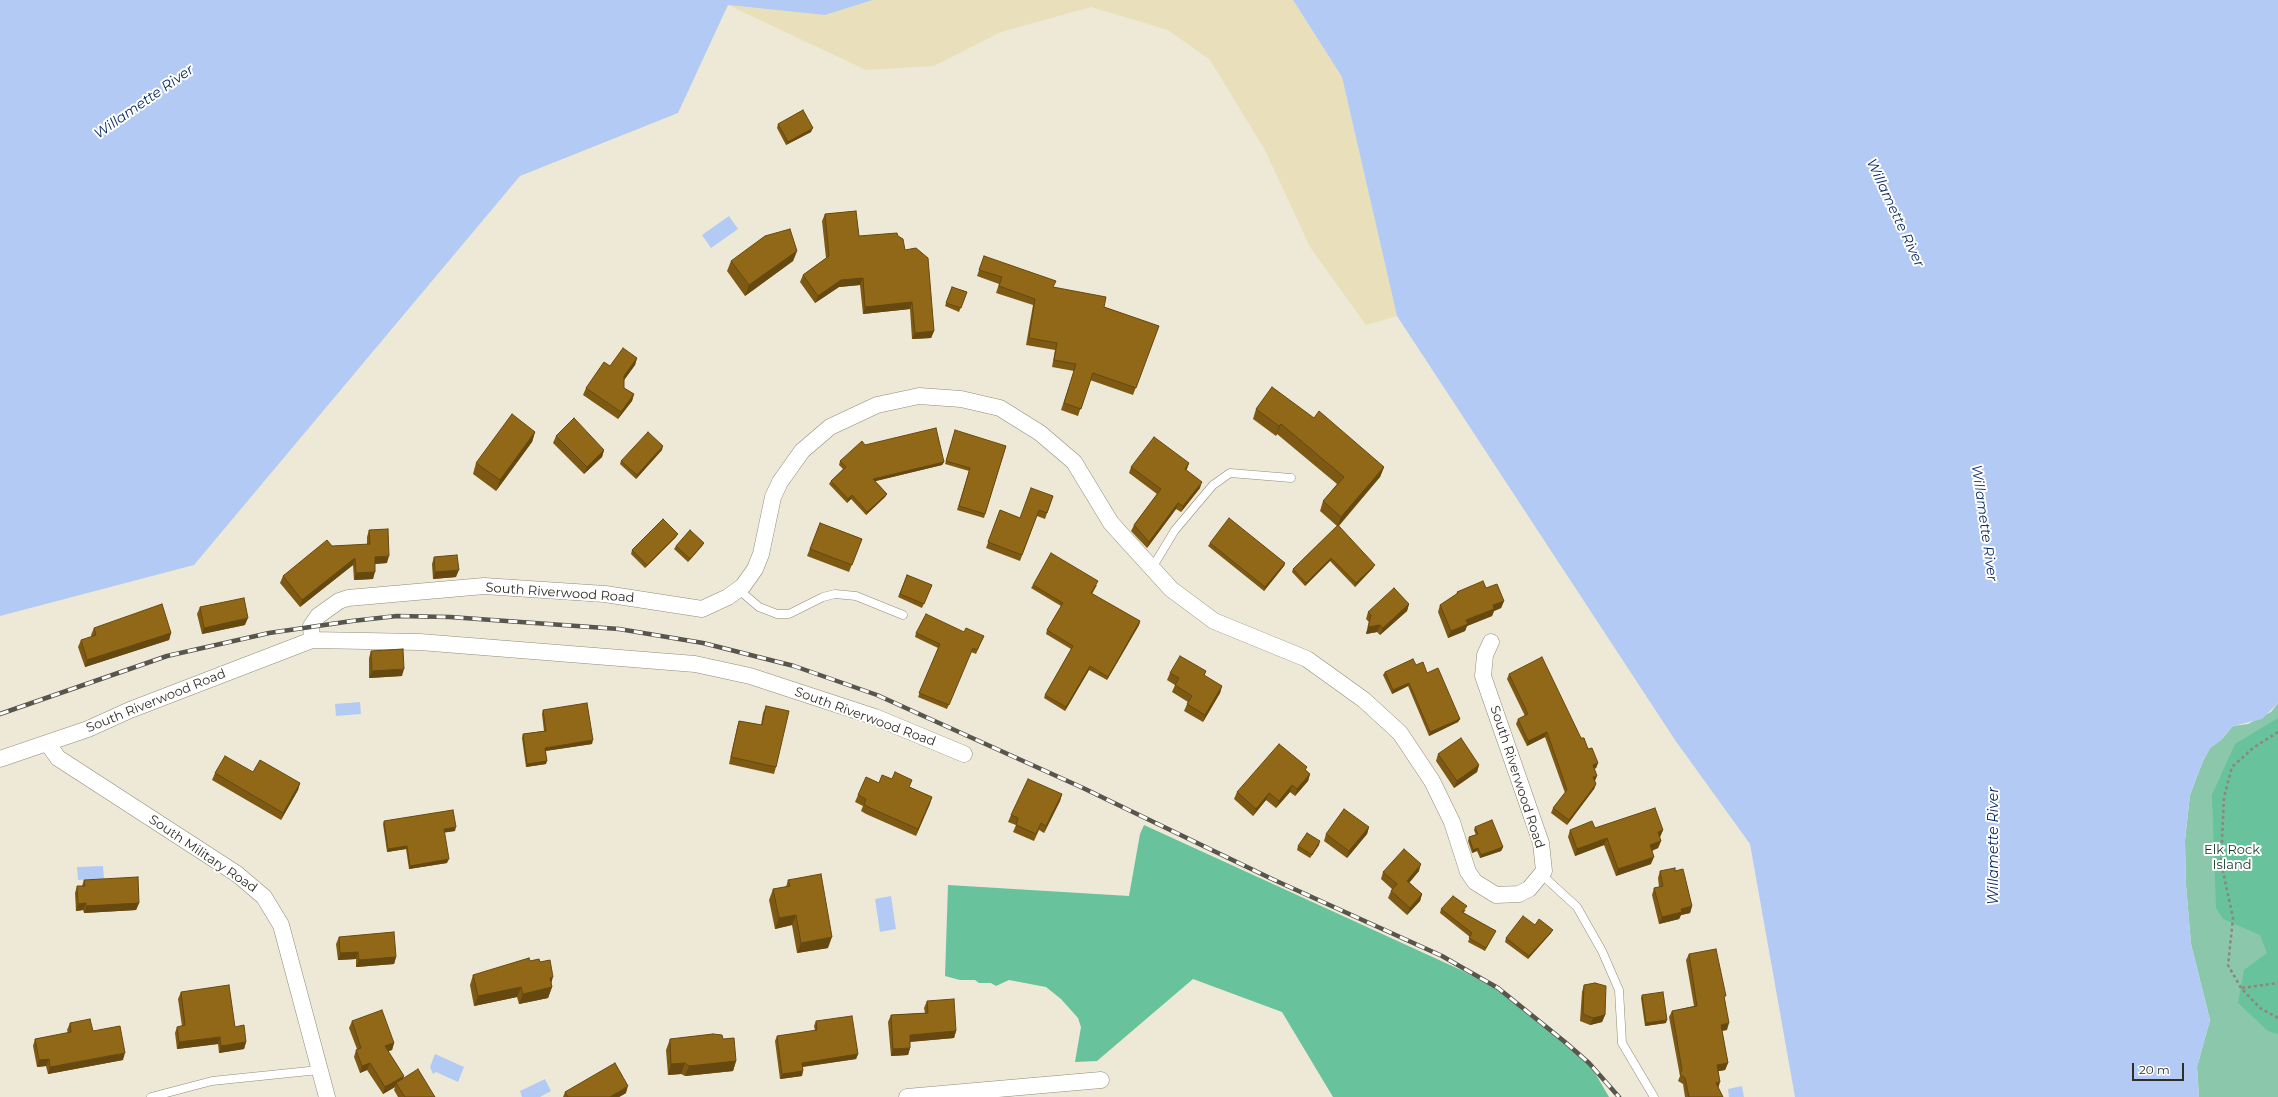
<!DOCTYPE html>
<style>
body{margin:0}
#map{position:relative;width:2278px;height:1097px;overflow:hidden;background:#ede9d6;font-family:Montserrat,sans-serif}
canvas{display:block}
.scale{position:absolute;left:2132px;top:1063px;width:52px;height:18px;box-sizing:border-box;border:2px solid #302e27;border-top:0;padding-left:5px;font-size:12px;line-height:14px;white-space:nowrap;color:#302e27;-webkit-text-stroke:3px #fff;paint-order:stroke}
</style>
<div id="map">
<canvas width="2278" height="1097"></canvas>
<div class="scale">20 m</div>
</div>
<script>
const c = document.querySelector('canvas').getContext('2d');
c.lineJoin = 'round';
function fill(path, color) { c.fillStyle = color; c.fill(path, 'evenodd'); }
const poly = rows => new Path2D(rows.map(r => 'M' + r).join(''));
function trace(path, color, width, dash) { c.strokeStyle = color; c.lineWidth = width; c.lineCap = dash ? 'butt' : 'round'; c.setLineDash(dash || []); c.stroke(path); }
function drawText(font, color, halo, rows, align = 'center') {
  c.font = font + ' Montserrat,sans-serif'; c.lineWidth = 4; c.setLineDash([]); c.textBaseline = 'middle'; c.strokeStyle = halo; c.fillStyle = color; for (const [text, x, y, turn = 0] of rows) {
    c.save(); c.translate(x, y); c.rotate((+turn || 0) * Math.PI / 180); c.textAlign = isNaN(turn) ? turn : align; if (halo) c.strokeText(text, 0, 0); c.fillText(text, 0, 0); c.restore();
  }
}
const green = poly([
 [2278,703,2278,1097,2199,1097,2197,1067,2210,1020,2191,944,2186,885,2185,840,2190,795,2203,761,2210,748,2222,739,2233,726,2248,724,2271,712]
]);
const forest = poly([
 [2278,718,2278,1034,2268,1031,2238,1003,2244,970,2267,953,2260,935,2223,919,2216,908,2212,795,2235,744],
 [1144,825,1461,970,1495,988,1546,1024,1567,1042,1591,1066,1609,1097,1333,1097,1282,1012,1193,979,1097,1061,1075,1062,1081,1027,1078,1018,1061,999,1046,987,1009,980,996,986,991,983,979,983,975,980,960,980,945,976,948,885,1129,896,1140,834]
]);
const sand = poly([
 [873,0,1293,0,1342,77,1397,316,1366,325,1310,247,1265,150,1210,60,1168,30,1091,7,1001,32,934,66,866,70,728,5,825,15]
]);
const water = poly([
 [0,0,873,0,825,15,728,5,678,113,520,176,194,565,0,616],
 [1293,0,2278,0,2278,703,2262,719,2233,726,2222,739,2210,748,2203,761,2190,795,2185,840,2186,885,2191,944,2210,1020,2197,1067,2199,1097,1795,1097,1750,844,1675,740,1397,316,1342,77],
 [729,216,738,229,711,248,702,235],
 [360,702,361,714,336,716,335,704],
 [103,866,104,879,78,880,77,867],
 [891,896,896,929,880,932,875,899],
 [435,1054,464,1067,458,1082,436,1072,433,1074,430,1067],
 [545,1079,551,1091,540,1097,522,1097,520,1091],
 [1742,1086,1744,1097,1729,1097,1728,1089]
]);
const path = poly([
 [2278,732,2253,748,2232,767,2224,797,2221,862,2233,918,2228,965,2241,988,2260,1008,2278,1018],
 [2242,988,2278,983]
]);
const lane = poly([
 [1152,568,1175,530,1213,485,1230,473,1291,478],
 [738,589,759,607,777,614,789,614,823,597,835,594,856,596,903,615],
 [1541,874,1577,907,1602,951,1619,990,1622,1043,1654,1097],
 [151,1097,212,1081,319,1070]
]);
const street = poly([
 [312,640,311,626,318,616,339,601,348,598,484,586,605,594,702,609,728,597,743,586,755,569,761,554,773,497,780,482,802,451,830,427,877,405,919,396,961,399,1000,408,1040,433,1074,462,1111,523,1171,589,1214,621,1307,659,1364,700,1400,733,1432,781,1452,822,1468,872,1475,882,1496,895,1519,894,1529,889,1544,871,1541,843,1483,676,1485,655,1491,642],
 [48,744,58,758,237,874,264,897,281,925,327,1097],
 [0,759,88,729,130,710,312,640,420,642,695,664,750,676,875,717,964,754],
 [907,1097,1101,1080]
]);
const rail = poly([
 [0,714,167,656,269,633,352,621,397,616,450,617,619,629,703,643,794,666,877,695,1083,788,1272,879,1442,956,1498,988,1565,1042,1589,1063,1619,1097]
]);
const wall = poly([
 [778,124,811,132,786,145,777,128],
 [825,214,859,236,898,236,905,250,934,331,931,338,912,339,910,309,863,314,860,285,839,287,815,303,800,282,803,275,826,258,822,221],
 [797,251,793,261,745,296,727,271,731,261],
 [984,256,1053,287,1104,307,1159,326,1133,395,1090,380,1078,416,1061,410,1074,371,1052,367,1055,350,1026,345,1033,305,996,293,999,284,977,276],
 [952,287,967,292,959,312,945,306],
 [637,358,635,365,624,380,624,388,634,394,632,401,618,419,583,395,586,388,610,366],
 [1256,409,1384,467,1380,477,1339,526,1373,568,1355,587,1330,561,1305,586,1292,572,1293,569,1337,526,1320,511,1323,501,1337,484,1277,434,1276,436,1253,419],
 [535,432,532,442,496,491,473,474,476,463],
 [954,434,1006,446,984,518,957,510,969,471,945,464],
 [556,436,604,450,602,457,584,474,553,443],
 [662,450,636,479,620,464,621,461],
 [840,461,944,462,942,465,875,481,887,494,885,497,866,515,851,499,847,503,829,484,831,481,843,469,839,465],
 [1189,463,1186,470,1200,488,1181,512,1176,509,1147,548,1131,531,1134,525,1157,494,1129,473,1131,467],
 [1053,496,1045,519,1037,516,1020,561,986,548,1000,510,1020,518],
 [820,523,862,539,849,572,807,556],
 [369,530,387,563,375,564,373,579,354,580,353,565,300,607,280,583,283,576,332,546,367,545,367,537],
 [676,537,645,568,631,554,632,550],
 [704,543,702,546,688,562,674,549,676,546],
 [1210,543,1285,563,1284,566,1264,591,1208,546],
 [434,557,456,577,433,579,432,564],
 [907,575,932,585,922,608,898,597],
 [1033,585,1097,585,1092,594,1140,621,1139,625,1107,680,1089,670,1065,711,1044,698,1045,695,1071,649,1046,634,1047,630,1061,606,1031,588],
 [1486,588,1504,601,1501,608,1494,611,1492,616,1467,626,1465,631,1448,638,1438,612,1440,605,1456,595,1457,592],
 [1409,604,1407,611,1380,635,1377,632,1366,634,1369,622,1366,619,1368,612],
 [200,607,245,625,202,634,197,614],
 [94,628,171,633,169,640,85,667,78,647,81,640,92,637,91,635],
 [964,632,984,636,976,654,971,652,947,709,918,697,938,648,915,637,916,633],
 [371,651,402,676,369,678,369,658],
 [1416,665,1427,673,1460,719,1458,722,1429,736,1408,686,1392,694,1383,675,1385,672],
 [1206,671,1204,676,1222,686,1220,693,1203,722,1184,711,1188,702,1172,692,1175,685,1167,680,1170,673],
 [1509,674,1581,738,1598,763,1596,768,1594,769,1595,781,1596,784,1594,789,1567,825,1551,813,1553,808,1565,793,1545,737,1527,746,1516,724,1518,719,1525,716,1507,679],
 [766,706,776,767,774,774,729,764,737,728,739,721,761,725,763,713],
 [543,710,592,744,546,751,546,764,526,767,522,738,523,734,544,731,542,714],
 [1438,754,1479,765,1477,772,1454,788,1436,761],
 [1306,770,1310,774,1308,781,1295,796,1290,792,1276,808,1266,800,1253,816,1234,799,1237,792],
 [253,772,300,783,298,790,281,820,212,780,215,773],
 [910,787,932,797,916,836,866,814,861,811,863,806,855,802,858,795],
 [1062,794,1060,801,1044,833,1039,830,1034,841,1013,832,1016,825,1008,822,1011,815],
 [384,821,455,831,444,832,447,863,409,869,406,849,387,852,383,824],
 [1369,827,1367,834,1347,858,1324,841,1326,834],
 [1475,827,1503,847,1501,851,1480,858,1477,851,1472,853,1468,841,1469,837,1476,835,1474,830],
 [1595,828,1663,830,1660,837,1659,837,1661,841,1658,848,1652,851,1651,864,1616,876,1604,845,1575,856,1568,837,1570,830],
 [1319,845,1310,858,1297,850,1298,846],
 [1419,871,1409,882,1422,894,1420,901,1407,915,1388,898,1391,891,1392,889,1381,879,1383,872],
 [1660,871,1675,871,1692,906,1690,913,1681,915,1679,919,1659,924,1652,895,1654,888,1659,887,1658,878],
 [84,880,139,903,136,910,84,913,83,910,76,911,75,893,77,886,82,886],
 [788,880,828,948,797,953,792,925,775,929,769,900,773,889,786,887],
 [1441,909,1466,910,1463,913,1496,931,1494,934,1485,951,1468,942,1470,937,1440,913],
 [1535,925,1551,933,1528,959,1505,942,1506,938],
 [339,937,396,957,394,964,356,967,356,959,338,960,336,944],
 [1689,954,1725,1000,1727,1030,1722,1031,1728,1063,1725,1070,1718,1071,1718,1088,1723,1097,1685,1097,1683,1084,1678,1081,1680,1076,1669,1017,1672,1011,1694,1006,1686,960],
 [530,961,540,962,551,984,552,987,548,998,519,1004,517,997,474,1006,470,985,473,975],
 [1584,985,1605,1015,1602,1022,1590,1025,1580,1021,1582,992],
 [181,992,235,1027,246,1042,244,1049,219,1053,218,1044,177,1049,175,1033,177,1027,182,1026,178,999],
 [1642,995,1666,1023,1645,1026,1641,998],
 [927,1001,956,1031,954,1038,910,1042,910,1048,908,1055,891,1056,888,1022,891,1015,925,1013,924,1008],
 [352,1021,394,1043,392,1050,388,1051,404,1076,403,1079,435,1097,398,1097,394,1090,395,1087,383,1094,367,1070,360,1073,354,1057,356,1050,357,1049,349,1028],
 [816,1021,858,1054,856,1059,803,1067,802,1076,780,1079,775,1041,777,1036,815,1031,814,1026],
 [70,1023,93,1031,123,1060,48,1074,46,1066,37,1067,33,1046,35,1039,68,1033,67,1030],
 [670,1039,723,1039,736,1061,733,1071,685,1076,681,1074,668,1075,666,1050],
 [565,1092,626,1093,619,1097,563,1097]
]);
const shadedWall = poly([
 [813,128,811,132,786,145,788,142],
 [797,251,793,261,745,296,749,285],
 [863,278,860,285,839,287,815,303,818,296,841,280],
 [912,302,910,309,863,314,865,307],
 [934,331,931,338,912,339,915,333],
 [637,358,635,365,622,383,624,376],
 [634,394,632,401,618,419,621,412],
 [1281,424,1277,434,1276,436,1279,426],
 [535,432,532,442,496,491,500,480],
 [663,446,662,450,636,479,637,475],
 [604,450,602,457,584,474,587,467],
 [944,462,942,465,872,482,873,479],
 [1189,463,1187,469,1183,475,1185,469],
 [1384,467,1380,477,1337,527,1341,517],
 [1202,482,1200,488,1181,512,1183,506],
 [887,494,885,497,866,515,867,512],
 [852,495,851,499,847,503,848,499],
 [1178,503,1176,509,1147,548,1149,542],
 [678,534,676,537,645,568,647,565],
 [704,543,702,546,688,562,690,559],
 [389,556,387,563,372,564,375,557],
 [355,558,353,565,300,607,302,600],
 [1331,558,1330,561,1305,586,1306,583],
 [1285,563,1284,566,1264,591,1265,587],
 [1375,565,1373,568,1355,587,1356,583],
 [459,570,456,577,433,579,435,572],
 [375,572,373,579,354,580,356,573],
 [1504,601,1501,608,1494,611,1492,616,1467,626,1465,631,1448,638,1451,631,1466,620,1493,605],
 [1409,604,1407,611,1380,635,1383,628],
 [248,618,245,625,202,634,204,628],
 [1140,621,1139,625,1107,680,1108,677],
 [1380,625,1377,632,1366,634,1368,627],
 [171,633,169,640,85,667,87,660],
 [1090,666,1089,670,1065,711,1066,707],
 [404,669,402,676,369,678,372,671],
 [1409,683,1408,686,1392,694,1393,690],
 [1222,686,1220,693,1203,722,1205,715],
 [1460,719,1458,722,1429,736,1430,732],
 [1547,732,1545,737,1527,746,1528,741],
 [593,740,592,744,544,751,545,748],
 [547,761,546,764,526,767,527,764],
 [1598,763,1596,768,1591,770,1593,765],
 [1479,765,1477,772,1454,788,1457,781],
 [1310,774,1308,781,1295,796,1297,789],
 [1597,776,1595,781,1593,777],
 [300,783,298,790,281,820,283,813],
 [1596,784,1594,789,1567,825,1569,820],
 [1292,785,1290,792,1276,808,1279,801],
 [1269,793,1266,800,1253,816,1256,809],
 [1062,794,1060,801,1044,833,1046,826],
 [932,797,930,804,916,836,918,829],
 [456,827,455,831,442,833,444,829],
 [1369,827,1367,834,1347,858,1349,851],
 [1663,830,1660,837,1655,839,1658,832],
 [1607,838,1604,845,1575,856,1577,849],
 [1320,841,1319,845,1310,858,1312,855],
 [1661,841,1658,848,1647,852,1650,845],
 [407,846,406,849,387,852,388,849],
 [1503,847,1501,851,1480,858,1481,855],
 [1478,848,1477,851,1472,853,1473,850],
 [1654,857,1651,864,1616,876,1618,869],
 [449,859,447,863,409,869,410,866],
 [1421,864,1419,871,1405,888,1407,881],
 [1422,894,1420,901,1407,915,1410,908],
 [86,903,83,910,76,911,78,904],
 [139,903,136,910,84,913,86,906],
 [1692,906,1690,913,1681,915,1679,919,1659,924,1662,917,1681,909],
 [796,915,792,925,775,929,779,918],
 [1553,930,1551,933,1528,959,1529,956],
 [832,937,828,948,797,953,801,943],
 [358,952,356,959,338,960,340,953],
 [396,957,394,964,356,967,359,960],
 [553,977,550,988,550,978],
 [521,987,517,997,474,1006,478,996],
 [552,987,548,998,519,1004,523,994],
 [1605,1015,1602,1022,1590,1025,1593,1018],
 [1667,1020,1666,1023,1645,1026,1646,1023],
 [1729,1023,1727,1030,1718,1031,1721,1025],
 [956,1031,954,1038,907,1042,910,1035],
 [220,1037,218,1044,177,1049,179,1042],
 [246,1042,244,1049,219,1053,221,1046],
 [394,1043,392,1050,383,1053,385,1046],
 [910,1048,908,1055,891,1056,893,1049],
 [125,1053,123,1060,48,1074,50,1067],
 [858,1054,856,1059,800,1067,802,1063],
 [49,1059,46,1066,37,1067,39,1060],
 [736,1061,733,1071,685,1076,689,1066],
 [370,1063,367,1070,360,1073,362,1066],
 [685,1063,681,1074,668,1075,671,1064],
 [1728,1063,1725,1070,1714,1072,1717,1065],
 [803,1071,802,1076,780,1079,782,1074],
 [404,1076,401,1083,396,1083,395,1087,383,1094,385,1087],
 [1720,1082,1718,1089,1716,1083],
 [628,1086,626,1093,619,1097,610,1097]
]);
const building = poly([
 [803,110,813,128,788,142,778,124,803,110],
 [856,211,859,236,897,233,898,236,903,239,905,250,916,248,928,258,934,331,915,333,912,302,865,307,863,278,841,280,818,296,803,275,829,256,825,214,856,211],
 [790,229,797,251,749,285,731,261,765,236,790,229],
 [984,256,1056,281,1053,287,1106,297,1104,307,1159,326,1136,388,1093,373,1081,409,1064,403,1076,364,1054,360,1057,343,1029,338,1035,299,999,286,1002,277,979,270,984,256],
 [952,287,967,292,961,308,946,303,952,287],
 [623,348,637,358,624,376,624,388,634,394,621,412,586,388,604,362,610,366,623,348],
 [1272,387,1314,418,1319,411,1384,467,1341,517,1323,501,1344,477,1281,424,1279,426,1256,409,1272,387],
 [512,414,535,432,500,480,476,463,512,414],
 [574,418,604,450,587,467,556,436,574,418],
 [936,428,944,462,873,479,887,494,867,512,852,495,848,499,831,481,846,467,840,461,862,441,865,445,936,428],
 [955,430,1006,446,985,514,959,506,970,468,946,461,955,430],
 [648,432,663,446,637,475,621,461,648,432],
 [1154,437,1189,463,1185,469,1202,482,1183,506,1178,503,1149,542,1134,525,1161,489,1131,467,1154,437],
 [1031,488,1053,496,1047,513,1039,510,1022,555,988,542,1000,510,1020,518,1031,488],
 [1229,518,1285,563,1265,587,1210,543,1229,518],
 [663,519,678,534,647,565,632,550,663,519],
 [820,523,862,539,852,565,810,549,820,523],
 [1338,525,1375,565,1356,583,1331,558,1306,583,1293,569,1338,525],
 [388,529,389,556,375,557,375,572,356,573,355,558,302,600,283,576,327,540,332,546,370,544,369,530,388,529],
 [690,530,704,543,690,559,676,546,690,530],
 [1051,553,1098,581,1091,593,1140,621,1108,677,1090,666,1066,707,1045,695,1073,646,1047,630,1063,603,1033,585,1051,553],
 [457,555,459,570,435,572,434,557,457,555],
 [907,575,932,585,924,604,900,594,907,575],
 [1483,581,1486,588,1497,584,1504,601,1493,605,1494,609,1466,620,1468,624,1451,631,1440,605,1458,593,1457,592,1483,581],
 [1394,588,1409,604,1383,628,1380,625,1368,627,1371,615,1368,612,1394,588],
 [244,598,248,618,204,628,200,607,244,598],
 [162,604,171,633,87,660,81,640,96,635,94,628,162,604],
 [926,614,964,632,966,628,984,636,977,650,973,648,949,705,919,693,940,644,916,633,926,614],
 [403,649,404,669,372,671,371,651,403,649],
 [1180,656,1206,671,1204,675,1222,686,1205,715,1187,704,1192,696,1175,685,1179,678,1170,673,1180,656],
 [1542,657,1581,738,1584,738,1588,749,1592,748,1598,763,1593,765,1597,776,1593,777,1596,784,1569,820,1553,808,1567,790,1547,732,1528,741,1518,719,1528,714,1509,674,1542,657],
 [1413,659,1416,665,1423,662,1427,673,1438,668,1460,719,1430,732,1409,683,1393,690,1385,672,1413,659],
 [587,703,593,740,545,748,547,761,527,764,523,734,546,731,543,710,587,703],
 [766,706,789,711,776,767,731,757,739,721,762,725,766,706],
 [1461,738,1479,765,1457,781,1438,754,1461,738],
 [1279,744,1307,767,1305,770,1310,774,1297,789,1292,785,1279,801,1269,793,1256,809,1237,792,1279,744],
 [225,756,253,772,260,760,300,783,283,813,215,773,225,756],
 [895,772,912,780,909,787,932,797,918,829,868,807,864,804,866,799,858,795,866,777,879,783,882,775,892,779,895,772],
 [1028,779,1062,794,1046,826,1041,823,1036,834,1016,825,1018,818,1011,815,1028,779],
 [1655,808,1663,830,1658,832,1661,841,1650,845,1654,857,1618,869,1607,838,1577,849,1570,830,1592,821,1595,828,1655,808],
 [1344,809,1369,827,1349,851,1326,834,1344,809],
 [453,810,456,827,444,829,449,859,410,866,407,846,388,849,384,821,453,810],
 [1492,820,1503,847,1481,855,1478,848,1473,850,1469,837,1478,834,1475,827,1492,820],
 [1307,833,1320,841,1312,855,1298,846,1307,833],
 [1404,849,1421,864,1407,881,1422,894,1410,908,1391,891,1397,884,1383,872,1404,849],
 [1675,868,1675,871,1683,869,1692,906,1681,909,1682,912,1662,917,1654,888,1663,886,1660,871,1675,868],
 [821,874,832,937,801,943,796,915,779,918,773,889,790,886,788,880,821,874],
 [138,877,139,903,86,906,86,903,78,904,77,886,85,886,84,880,138,877],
 [1453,896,1467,906,1462,912,1496,931,1486,948,1469,938,1472,933,1441,909,1453,896],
 [1523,916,1535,925,1539,919,1553,930,1529,956,1506,938,1523,916],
 [394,932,396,957,359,960,358,952,340,953,339,937,394,932],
 [1716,949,1726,996,1724,996,1729,1023,1721,1025,1728,1063,1717,1065,1720,1082,1716,1083,1723,1097,1689,1097,1685,1078,1680,1074,1682,1070,1672,1011,1697,1006,1689,954,1716,949],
 [529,958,530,961,539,959,540,962,550,960,553,977,550,978,552,987,523,994,521,987,478,996,473,975,529,958],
 [1595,983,1606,986,1605,1015,1593,1018,1583,1014,1584,985,1595,983],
 [229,985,235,1027,244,1025,246,1042,221,1046,220,1037,179,1042,177,1027,185,1025,181,992,229,985],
 [1663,992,1667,1020,1646,1023,1642,995,1663,992],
 [954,999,956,1031,910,1035,910,1048,893,1049,891,1015,928,1013,927,1001,954,999],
 [382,1010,394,1043,385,1046,404,1076,385,1087,370,1063,362,1066,356,1050,361,1048,352,1021,382,1010],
 [852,1016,858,1054,802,1063,803,1071,782,1074,777,1036,817,1030,816,1021,852,1016],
 [90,1019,93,1031,120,1026,125,1053,50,1067,49,1059,39,1060,35,1039,71,1032,70,1023,90,1019],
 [713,1034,722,1035,723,1039,734,1038,736,1061,689,1066,685,1063,671,1064,670,1039,713,1034],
 [615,1063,628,1086,610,1097,568,1097,565,1092,615,1063],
 [418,1069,435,1097,405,1097,396,1083,418,1069]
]);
const streetNames = [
 ["South Riverwood Road",560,593,4],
 ["South Riverwood Road",156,701,-22],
 ["South Riverwood Road",865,717,20],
 ["South Riverwood Road",1517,777,72],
 ["South Military Road",203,854,34]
];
const parkNames = [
 ["Elk Rock",2232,850],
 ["Island",2232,865]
];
const waterNames = [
 ["Willamette River",144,102,-35],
 ["Willamette River",1895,213,65],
 ["Willamette River",1984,523,82],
 ["Willamette River",1994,846,-90]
];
fill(green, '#8bc7ab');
fill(forest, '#68c29b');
fill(sand, '#e9dfba');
fill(water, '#b3cbf4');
trace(lane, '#908b7a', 9);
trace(street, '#908b7a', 17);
trace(path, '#8b887b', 2.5, [3, 3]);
trace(lane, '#fff', 8);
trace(street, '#fff', 16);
trace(rail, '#58554c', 4.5);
trace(rail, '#fff', 3, [9]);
fill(wall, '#7d5914');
fill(shadedWall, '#664910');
fill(building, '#916817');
trace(building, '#664910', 1);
drawText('13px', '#302e27', '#fff', streetNames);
drawText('13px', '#123a2a', '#fff', parkNames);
drawText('italic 14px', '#05265f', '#fff', waterNames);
</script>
